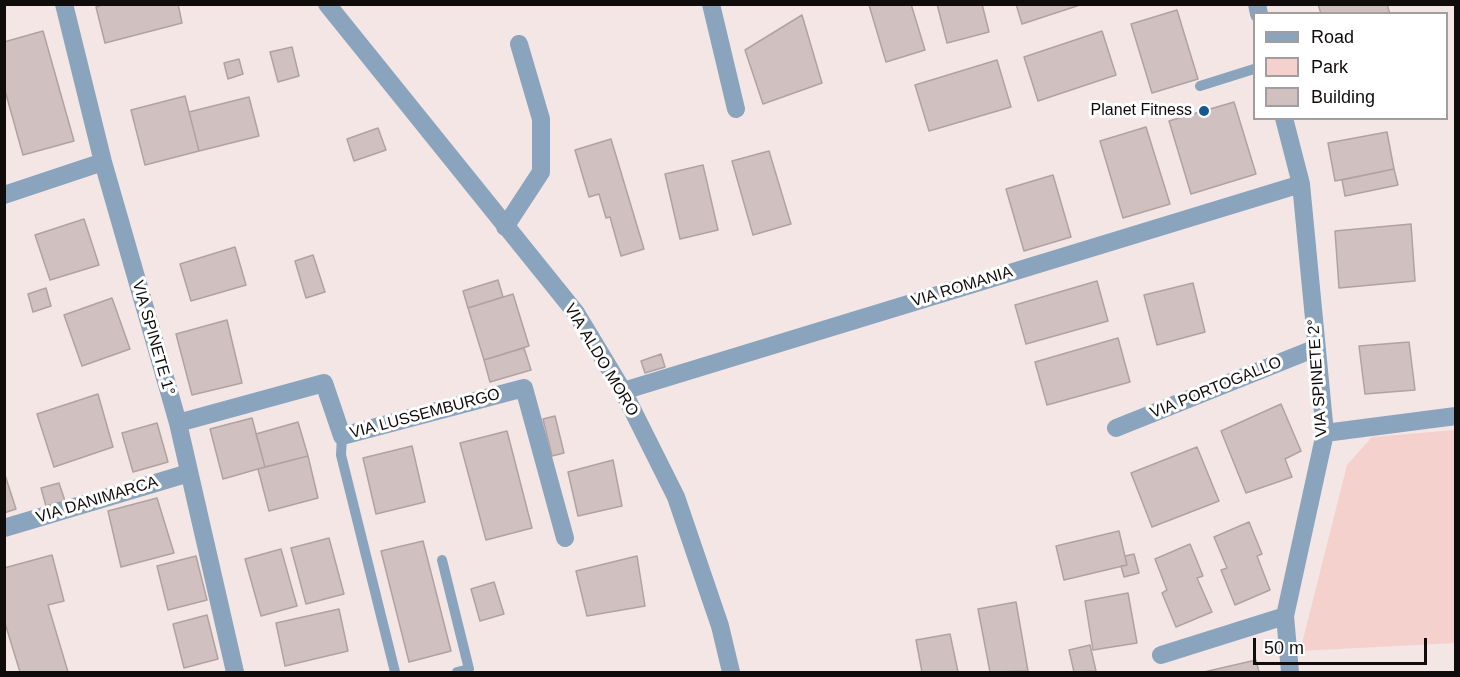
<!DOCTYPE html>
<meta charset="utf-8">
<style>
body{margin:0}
#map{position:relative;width:1460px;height:677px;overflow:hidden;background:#f4e6e5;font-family:Helvetica,sans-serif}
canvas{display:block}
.frame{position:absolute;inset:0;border:6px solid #110c0c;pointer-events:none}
.legend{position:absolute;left:1253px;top:12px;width:195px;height:108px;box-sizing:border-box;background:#fff;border:2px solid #a09e9e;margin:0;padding:8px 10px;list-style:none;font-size:18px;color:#110c0c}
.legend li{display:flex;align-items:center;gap:12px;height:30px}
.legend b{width:30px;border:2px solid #a09e9e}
.scale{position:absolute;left:1253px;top:638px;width:174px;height:27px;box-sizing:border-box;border:3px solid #110c0c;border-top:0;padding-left:8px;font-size:18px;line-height:21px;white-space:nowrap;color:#110c0c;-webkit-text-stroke:4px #fff;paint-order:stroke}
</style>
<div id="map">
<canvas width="1460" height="677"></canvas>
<div class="frame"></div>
<ul class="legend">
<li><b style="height:8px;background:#8aa4bd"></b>Road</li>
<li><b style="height:16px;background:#f5d1ce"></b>Park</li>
<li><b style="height:16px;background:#d0c1c0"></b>Building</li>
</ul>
<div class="scale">50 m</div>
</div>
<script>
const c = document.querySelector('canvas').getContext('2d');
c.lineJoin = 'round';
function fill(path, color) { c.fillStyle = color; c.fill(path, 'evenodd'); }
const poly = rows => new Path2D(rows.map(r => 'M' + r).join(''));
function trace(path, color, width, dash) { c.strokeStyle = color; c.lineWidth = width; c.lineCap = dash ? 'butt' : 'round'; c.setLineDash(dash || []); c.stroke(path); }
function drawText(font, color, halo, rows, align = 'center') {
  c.font = font + ' Helvetica,sans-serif'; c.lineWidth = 6; c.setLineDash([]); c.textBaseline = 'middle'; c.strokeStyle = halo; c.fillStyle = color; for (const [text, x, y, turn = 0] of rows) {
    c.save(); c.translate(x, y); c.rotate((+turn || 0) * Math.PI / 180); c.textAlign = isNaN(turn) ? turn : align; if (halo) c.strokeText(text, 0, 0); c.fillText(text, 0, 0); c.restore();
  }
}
const green = poly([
 [1455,430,1455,643,1300,651,1347,465,1372,437]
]);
const building = poly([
 [105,4,178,4,182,23,105,43,96,7,105,4],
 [911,4,925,50,886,62,869,5,911,4],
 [937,4,982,4,989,32,947,43,937,4],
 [1016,4,1083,4,1022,24,1016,4],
 [1318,4,1387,4,1390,14,1321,14,1318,4],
 [1177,10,1198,79,1152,93,1131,24,1177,10],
 [802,15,822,83,763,104,745,50,802,15],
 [43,31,74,141,23,155,4,87,4,42,43,31],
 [1102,31,1116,75,1038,101,1024,57,1102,31],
 [292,47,299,76,278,82,270,52,292,47],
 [239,59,243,74,228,79,224,63,239,59],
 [997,60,1011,107,929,131,915,85,997,60],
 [185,96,199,151,145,165,131,110,185,96],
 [249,97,259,136,199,151,189,112,249,97],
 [1234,102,1256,174,1191,194,1169,121,1234,102],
 [1146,127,1170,204,1123,218,1100,141,1146,127],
 [378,128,386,150,354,161,347,139,378,128],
 [1387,132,1394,169,1335,181,1328,143,1387,132],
 [611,139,644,249,621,256,610,217,606,218,599,194,589,197,575,150,611,139],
 [769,151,791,224,753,235,732,161,769,151],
 [703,165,718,230,680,239,665,174,703,165],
 [1394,169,1398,185,1345,196,1342,180,1394,169],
 [1053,175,1071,237,1024,251,1006,189,1053,175],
 [84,219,99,265,50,280,35,235,84,219],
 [1411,224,1415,281,1339,288,1335,231,1411,224],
 [235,247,246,285,191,301,180,264,235,247],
 [313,255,325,292,306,298,295,261,313,255],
 [498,280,503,297,468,308,463,291,498,280],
 [1097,281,1108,321,1026,344,1015,305,1097,281],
 [1193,283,1205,332,1157,345,1144,295,1193,283],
 [46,288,51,306,33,312,28,294,46,288],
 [513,294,529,346,484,360,468,308,513,294],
 [112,298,130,349,82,366,64,315,112,298],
 [227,320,242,383,192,395,176,334,227,320],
 [1118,338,1130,382,1047,405,1035,362,1118,338],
 [1409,342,1415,390,1365,394,1359,346,1409,342],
 [524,348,531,370,490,382,484,360,524,348],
 [661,354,665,367,645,373,641,361,661,354],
 [98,394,113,447,54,467,37,414,98,394],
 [1281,404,1301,451,1285,459,1292,477,1246,493,1221,431,1281,404],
 [555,416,564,453,552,456,543,419,555,416],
 [252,418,265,467,223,479,210,429,252,418],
 [298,422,308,456,265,467,256,434,298,422],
 [157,423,168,462,133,472,122,433,157,423],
 [507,431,532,528,486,540,460,443,507,431],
 [412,446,425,502,376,514,363,458,412,446],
 [1197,447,1219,501,1152,527,1131,473,1197,447],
 [308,456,318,498,269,511,258,469,308,456],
 [613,460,622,506,578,516,568,472,613,460],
 [4,472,16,509,4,513,4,472],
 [59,483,65,501,46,506,41,488,59,483],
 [157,498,174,553,121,567,108,511,157,498],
 [1249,522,1262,554,1257,556,1270,590,1235,605,1221,570,1227,568,1214,537,1249,522],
 [1119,531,1127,565,1064,580,1056,546,1119,531],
 [329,538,344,594,306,604,291,548,329,538],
 [423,541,451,651,409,662,381,551,423,541],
 [1190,544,1203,576,1197,578,1212,612,1176,627,1162,593,1167,590,1155,559,1190,544],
 [281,549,297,606,261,616,245,559,281,549],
 [1134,554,1139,573,1124,577,1121,566,1127,565,1125,556,1134,554],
 [52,555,64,601,48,605,68,672,20,672,4,620,4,568,52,555],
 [196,556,207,600,168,610,157,566,196,556],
 [637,556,645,606,587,616,576,571,637,556],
 [494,582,504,614,480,621,471,589,494,582],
 [1128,593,1137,643,1093,650,1085,601,1128,593],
 [1016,602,1028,671,990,672,978,609,1016,602],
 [339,609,348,651,285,666,276,623,339,609],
 [207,615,218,659,184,668,173,624,207,615],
 [950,634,958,672,922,672,916,640,950,634],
 [1090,645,1096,671,1074,672,1069,650,1090,645],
 [1256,660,1259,672,1204,672,1256,660]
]);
const service = poly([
 [1200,86,1254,69],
 [342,436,341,455,395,672],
 [442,560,469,669,457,672]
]);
const minor = poly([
 [64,4,103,162,178,423,235,672],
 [327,4,576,313,623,391,676,497,720,626,731,672],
 [711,4,736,109],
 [1257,4,1259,14],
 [1284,118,1301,184,1325,433,1285,616,1290,672],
 [4,195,103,162],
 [505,227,541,172,541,119,519,44],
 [623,391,1301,184],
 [178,423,324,383,342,436,524,388,565,538],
 [1116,428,1316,348],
 [1325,433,1456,416],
 [4,528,189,473],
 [1161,655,1285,616]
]);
const markers = [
 [1204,111,6,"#16598f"]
];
const poiNames = [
 ["Planet Fitness",1192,111]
];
const streetNames = [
 ["VIA ROMANIA",962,287,-17],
 ["VIA SPINETE 1°",153,338,74],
 ["VIA ALDO MORO",601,360,59],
 ["VIA SPINETE 2°",1318,378,-94],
 ["VIA PORTOGALLO",1216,388,-22],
 ["VIA LUSSEMBURGO",425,414,-15],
 ["VIA DANIMARCA",97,500,-17]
];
fill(green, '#f5d1ce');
fill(building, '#d0c1c0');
trace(building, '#b0a2a1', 1.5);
trace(service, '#8aa4bd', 10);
trace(minor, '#8aa4bd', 18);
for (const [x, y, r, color] of markers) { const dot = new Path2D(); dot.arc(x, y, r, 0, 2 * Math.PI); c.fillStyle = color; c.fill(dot); trace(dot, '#fff', 2); }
drawText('16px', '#110c0c', '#fff', poiNames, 'right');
drawText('16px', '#110c0c', '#fff', streetNames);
</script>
